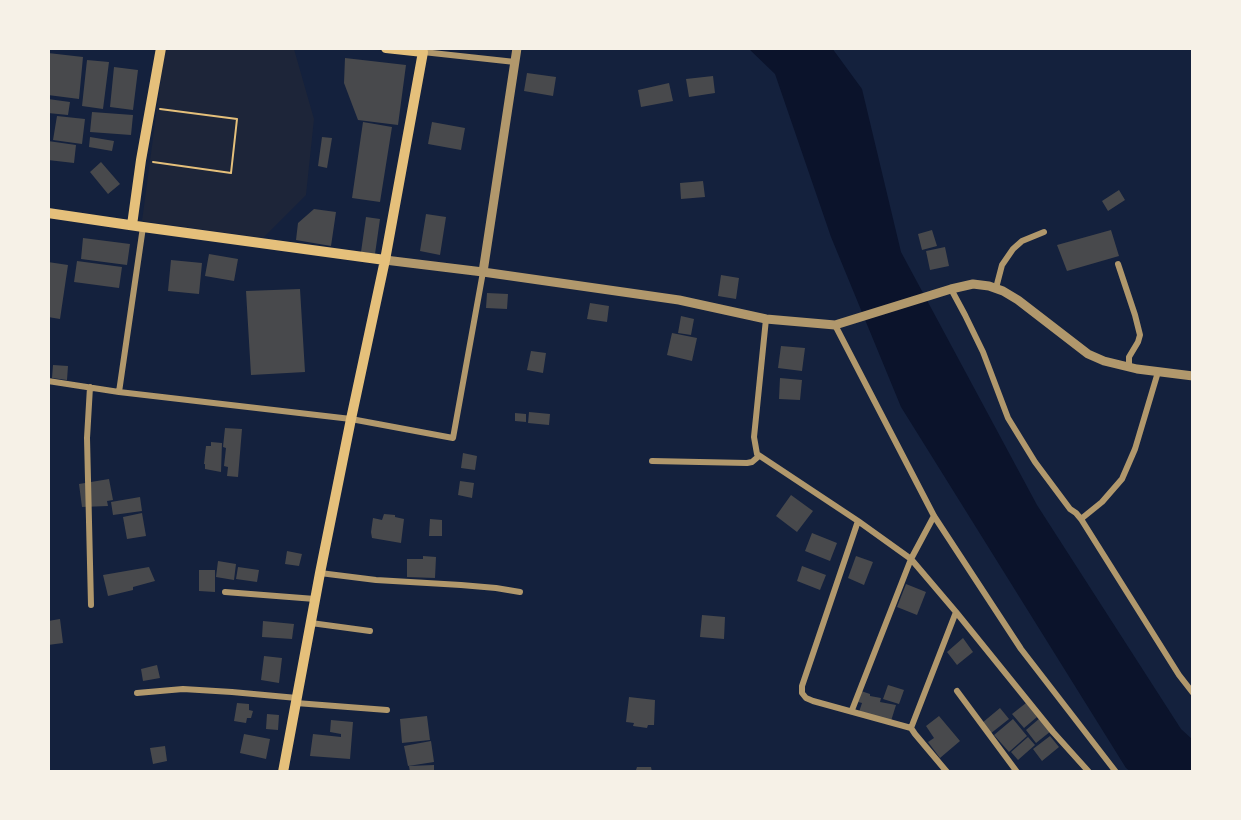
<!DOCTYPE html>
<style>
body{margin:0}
#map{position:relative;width:1241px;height:820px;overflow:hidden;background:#14213d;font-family:Figtree,sans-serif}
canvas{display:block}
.frame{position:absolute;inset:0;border:50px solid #f6f1e7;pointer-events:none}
</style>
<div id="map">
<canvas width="1241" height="820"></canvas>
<div class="frame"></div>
</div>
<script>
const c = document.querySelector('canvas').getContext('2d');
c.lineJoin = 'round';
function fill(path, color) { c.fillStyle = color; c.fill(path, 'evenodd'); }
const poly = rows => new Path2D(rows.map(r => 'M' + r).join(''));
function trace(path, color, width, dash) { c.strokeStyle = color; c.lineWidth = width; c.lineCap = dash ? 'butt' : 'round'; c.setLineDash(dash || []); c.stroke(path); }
const green = poly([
 [165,48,294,49,314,119,306,195,263,238,142,221]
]);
const water = poly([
 [748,48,832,48,862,89,901,252,1037,505,1181,729,1193,740,1193,772,1131,772,1126,768,901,407,831,237,775,74]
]);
const building = poly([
 [48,53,83,57,79,99,48,95],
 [345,58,406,65,398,125,358,120,344,83],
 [87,60,109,62,103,109,82,106],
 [114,67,138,70,133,110,110,107],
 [527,73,556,77,553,96,524,91],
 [713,76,715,93,689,97,686,79],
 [669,83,673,101,641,107,638,90],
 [48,99,70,102,68,115,48,113],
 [92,112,133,115,131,135,90,132],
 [57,116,85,119,82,144,53,140],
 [363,122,392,127,380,202,352,198],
 [432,122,465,128,461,150,428,144],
 [90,137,114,141,112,151,89,147],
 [322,137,332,138,327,168,318,166],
 [48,141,76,145,74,163,48,160],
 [101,162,120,184,108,194,90,172],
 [703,181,705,197,681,199,680,183],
 [1119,190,1125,200,1108,211,1102,201],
 [314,209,336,212,331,246,296,240,298,223],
 [426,214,446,217,440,255,420,251],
 [366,217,380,219,375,254,361,252],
 [932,230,937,246,922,250,918,234],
 [1111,230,1119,256,1067,271,1057,245],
 [83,238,130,244,127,265,81,259],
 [945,247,949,266,930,270,926,251],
 [209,254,238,259,234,281,205,276],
 [171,260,202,263,199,294,168,291],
 [77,261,122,267,119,288,74,282],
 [48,262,68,265,60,319,48,317],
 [721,275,739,278,736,299,718,296],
 [300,289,305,372,251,375,246,291],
 [487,293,508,294,507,309,486,308],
 [590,303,609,306,607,322,587,319],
 [681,316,694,319,691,335,678,333],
 [672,333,697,338,692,361,667,355],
 [781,346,805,348,802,371,778,368],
 [531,351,546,353,543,373,527,370],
 [53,365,68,366,67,380,52,378],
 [780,378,802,380,800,400,779,399],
 [529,412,550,414,549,425,528,423],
 [515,413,526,414,526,422,515,421],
 [225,428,242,429,238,477,227,476,228,467,224,466,226,448,223,447],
 [211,442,222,443,221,472,205,469,205,464,204,464,206,446,211,446],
 [463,453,477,456,475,470,461,468],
 [109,479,113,500,107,501,108,506,82,507,79,484],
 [460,481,474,483,472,498,458,495],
 [791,495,813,511,797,532,776,516],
 [140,497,142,511,113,515,111,502],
 [142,513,146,536,127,539,123,517],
 [384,514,395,515,395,517,404,519,401,543,372,538,371,532,373,518,382,520],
 [430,519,442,520,442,536,429,536],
 [812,533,837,543,830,561,805,551],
 [287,551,302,554,299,566,285,564],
 [423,556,436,557,435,578,407,577,407,559,423,559],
 [856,556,873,562,864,585,848,578],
 [218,561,236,564,234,580,216,577],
 [802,566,826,575,820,590,797,581],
 [149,567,155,581,133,587,133,590,108,596,103,575],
 [238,567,259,570,257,582,236,579],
 [199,570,215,570,215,592,199,591],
 [906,584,926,592,917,615,897,607],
 [702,615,725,617,724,639,700,637],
 [60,619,63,643,48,645,48,621],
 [263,621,294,624,292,639,262,637],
 [963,638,973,652,957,665,947,652],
 [264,656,282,658,279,683,261,680],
 [157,665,160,678,143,681,141,669],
 [888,685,904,690,899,704,883,699],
 [861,691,870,694,870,696,881,698,880,702,896,705,891,721,859,712,862,703,858,702],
 [629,697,655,700,654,725,648,725,647,728,633,726,634,723,626,722],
 [237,703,249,704,249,710,253,711,251,718,247,718,246,723,234,721],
 [1026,703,1037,717,1024,728,1012,714],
 [1000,708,1009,719,990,734,982,723],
 [267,714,279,715,278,730,266,729],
 [427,716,430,740,402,743,400,719],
 [939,716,960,741,940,758,928,742,934,738,926,726],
 [1040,718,1051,731,1036,743,1026,730],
 [1013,719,1027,736,1009,752,994,735],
 [331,720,353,722,350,759,310,756,313,734,341,737,341,734,330,732],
 [244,734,270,739,266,759,240,753],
 [1050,736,1059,747,1042,761,1033,749],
 [1028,737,1035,745,1018,760,1011,752],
 [431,741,434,762,408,766,404,746],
 [165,746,167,761,153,764,150,748],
 [434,765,434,772,410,772,409,766],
 [637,767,651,767,652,772,631,772,631,770,636,770]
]);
const path = poly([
 [153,162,231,173,237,119,160,109]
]);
const minor = poly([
 [424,49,423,52,515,62],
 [1118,264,1135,315,1140,335,1138,342,1129,357,1129,367],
 [996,288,1002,265,1013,249,1022,241,1044,232],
 [951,289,965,315,983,352,1008,418,1035,462,1070,509,1076,513,1081,519,1179,675,1193,693],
 [766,319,754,437,757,454,858,521,911,559,956,612,1053,732,1089,772],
 [835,325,934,516,1021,649,1116,772],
 [48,381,119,392,351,419,453,438,483,272],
 [90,387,87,438,91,605],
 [119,392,143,227],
 [652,461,747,463,752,462,759,456],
 [1081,519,1102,502,1122,479,1135,449,1158,372],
 [858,521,802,686,802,693,806,698,813,701,911,728],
 [320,573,376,580,461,585,496,588,520,592],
 [225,592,315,599],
 [311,623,370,631],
 [957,691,1017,772],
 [137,693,183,689,232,692,297,698],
 [296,703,387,710],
 [852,710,911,559,934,516],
 [947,772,915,734,911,728,956,612]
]);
const tertiary = poly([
 [385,260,483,272,679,300,766,319,835,325,951,289,973,284,989,286,1003,291,1018,300,1088,354,1104,361,1137,369,1193,376],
 [483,272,517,48]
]);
const secondary = poly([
 [48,213,143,227,385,260],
 [132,225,141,160,161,48],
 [283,772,320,573,351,419,385,260,423,52,386,48]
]);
fill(green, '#1d2539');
fill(water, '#0b132b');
fill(building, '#48494c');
trace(path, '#e5c07b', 2);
trace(minor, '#b1986c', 6);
trace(tertiary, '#b1986c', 9);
trace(secondary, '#e5c07b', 10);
</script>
